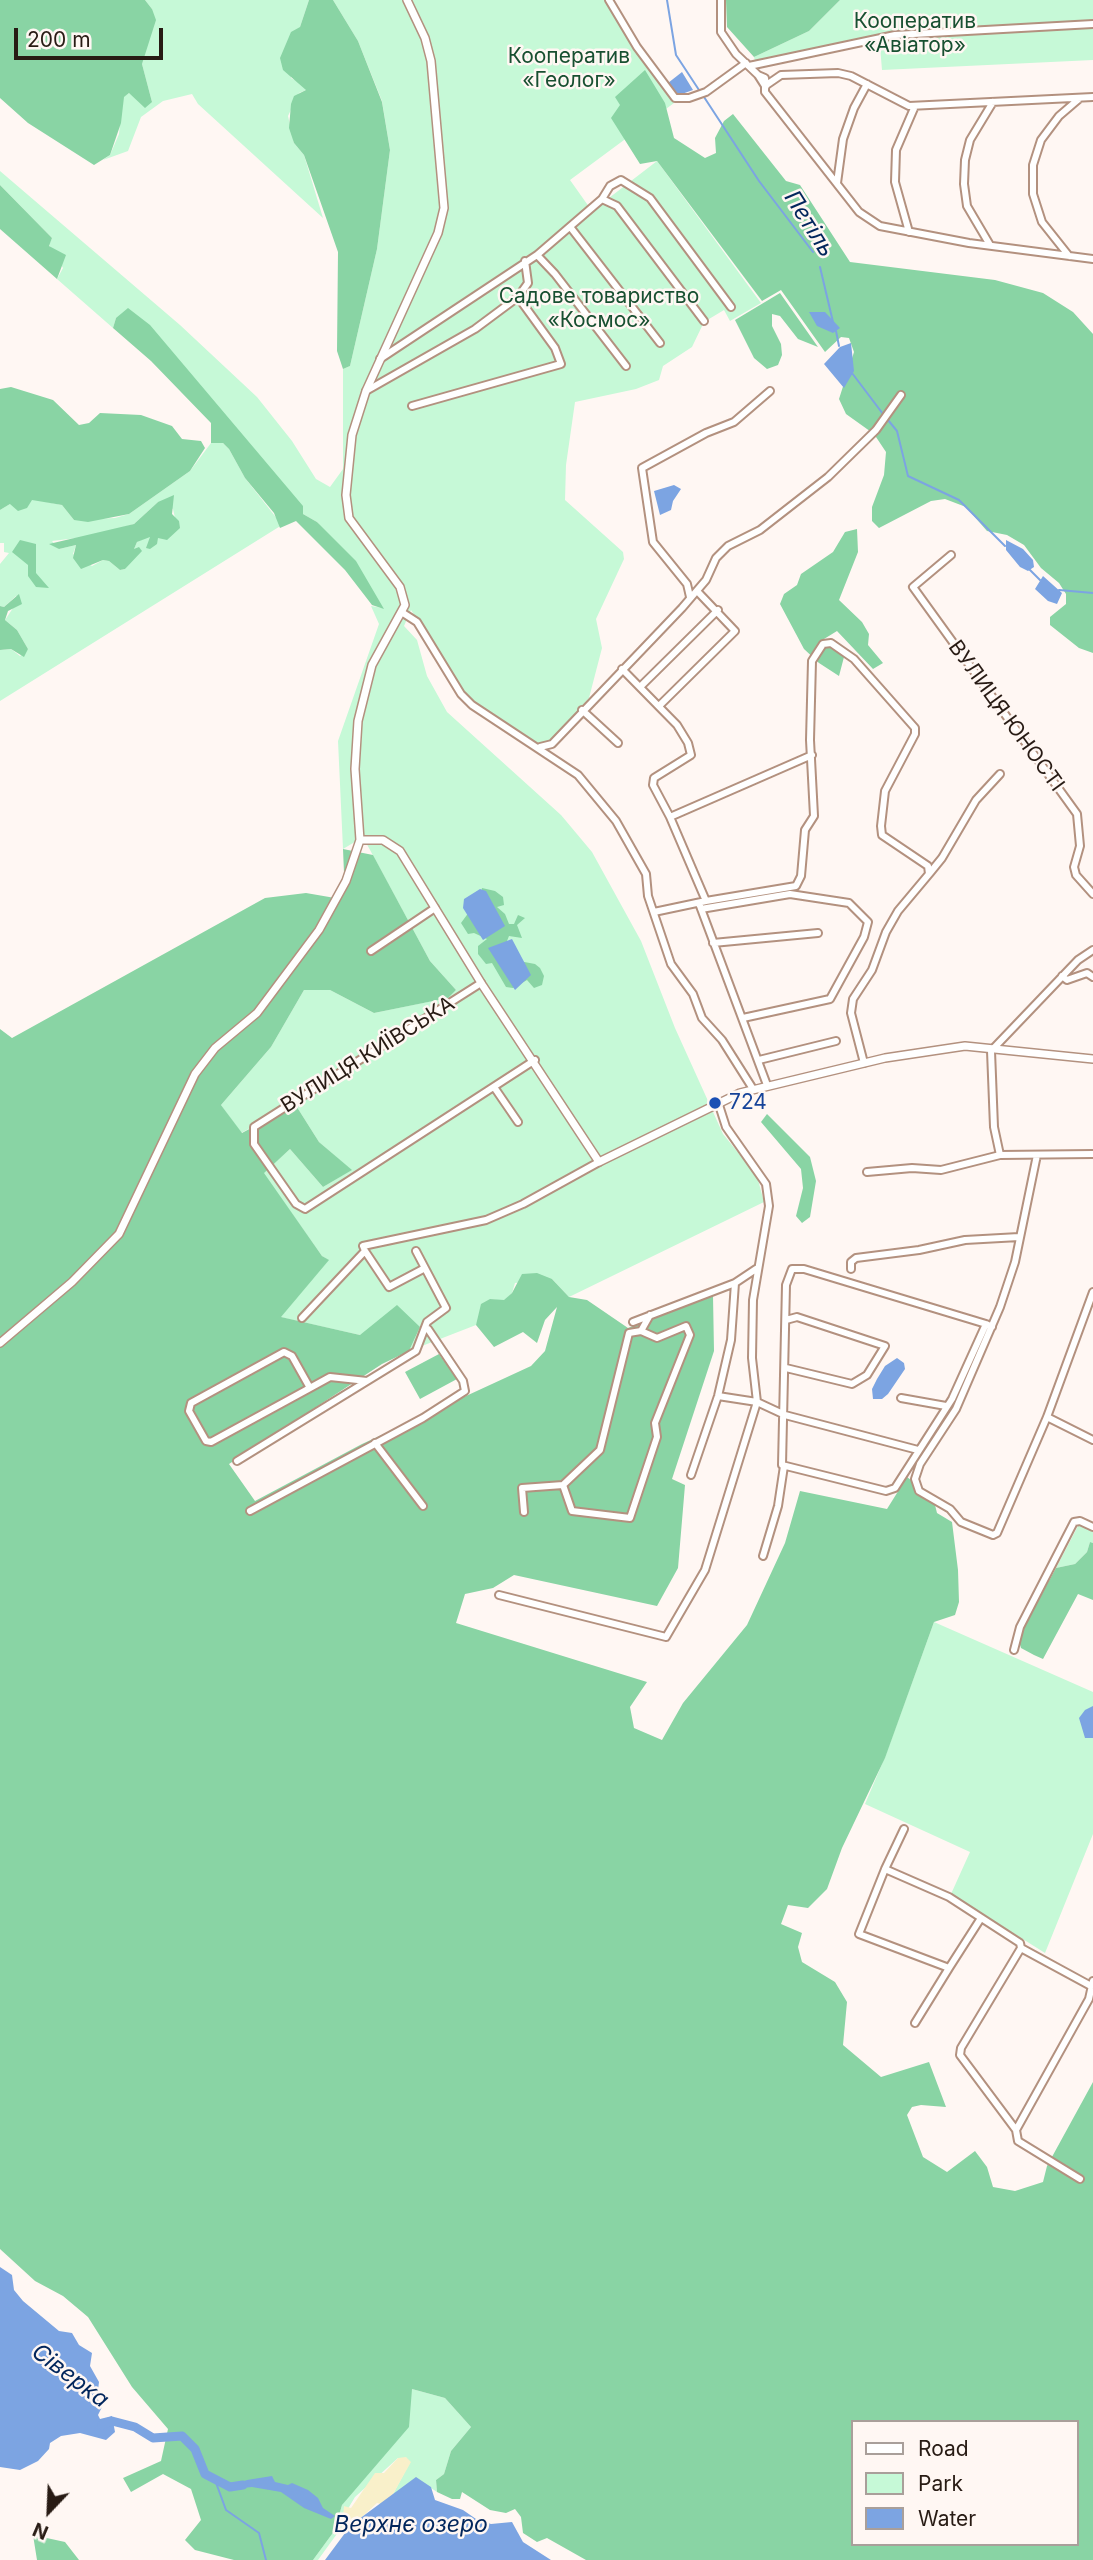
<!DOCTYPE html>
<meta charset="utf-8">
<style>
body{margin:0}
#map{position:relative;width:1093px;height:2560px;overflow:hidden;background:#fff7f3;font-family:Inter,sans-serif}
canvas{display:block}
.legend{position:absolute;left:851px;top:2420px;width:228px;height:126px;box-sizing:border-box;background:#fff7f3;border:2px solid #a99f9a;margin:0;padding:9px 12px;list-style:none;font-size:21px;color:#281b14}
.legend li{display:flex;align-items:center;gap:14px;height:35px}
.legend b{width:35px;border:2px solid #a99f9a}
.north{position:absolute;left:14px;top:2476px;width:70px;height:70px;-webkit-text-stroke:5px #fff7f3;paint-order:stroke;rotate:203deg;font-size:19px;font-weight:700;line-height:28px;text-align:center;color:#281b14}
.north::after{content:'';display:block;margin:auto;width:24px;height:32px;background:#281b14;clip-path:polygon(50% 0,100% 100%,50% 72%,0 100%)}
.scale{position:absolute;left:14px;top:28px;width:149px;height:32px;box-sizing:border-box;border:4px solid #281b14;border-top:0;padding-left:9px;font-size:21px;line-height:24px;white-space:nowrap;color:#281b14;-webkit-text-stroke:5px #fff7f3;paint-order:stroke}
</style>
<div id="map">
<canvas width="1093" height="2560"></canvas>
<ul class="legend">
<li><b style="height:9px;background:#fff"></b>Road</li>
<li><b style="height:19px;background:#c6f9d7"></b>Park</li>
<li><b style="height:19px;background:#7ca4e2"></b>Water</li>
</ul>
<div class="north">N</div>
<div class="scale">200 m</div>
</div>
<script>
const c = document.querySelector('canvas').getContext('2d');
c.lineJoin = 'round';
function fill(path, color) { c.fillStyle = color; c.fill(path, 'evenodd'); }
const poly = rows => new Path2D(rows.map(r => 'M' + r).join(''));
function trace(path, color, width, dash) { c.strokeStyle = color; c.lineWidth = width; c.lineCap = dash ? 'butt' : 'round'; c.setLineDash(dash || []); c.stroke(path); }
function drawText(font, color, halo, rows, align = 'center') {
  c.font = font + ' Inter,sans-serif'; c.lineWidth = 5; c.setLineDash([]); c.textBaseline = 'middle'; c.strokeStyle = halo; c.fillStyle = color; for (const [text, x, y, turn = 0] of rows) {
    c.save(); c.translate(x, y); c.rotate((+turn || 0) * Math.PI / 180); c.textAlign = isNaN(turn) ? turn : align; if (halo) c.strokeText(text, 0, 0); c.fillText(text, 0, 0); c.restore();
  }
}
const green = poly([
 [145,0,309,0,300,27,291,78,304,85,306,90,299,93,288,116,294,143,304,155,323,218,198,104,192,94,163,101,141,117,128,151,103,160,110,155,119,134,123,97,129,93,152,102,142,64,152,9],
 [333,0,606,0,674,103,570,180,592,211,657,161,761,303,730,321,724,310,704,322,692,347,663,366,659,380,636,389,575,402,566,465,565,500,623,552,624,559,596,619,602,648,589,698,548,744,539,746,466,696,411,610,404,626,417,640,427,676,447,712,561,815,592,852,641,941,675,1028,723,1134,757,1176,764,1202,569,1297,552,1279,515,1283,512,1293,504,1301,490,1299,476,1325,409,1351,420,1327,360,1335,280,1317,328,1260,322,1256,263,1173,290,1149,323,1187,351,1170,319,1142,295,1104,241,1133,221,1105,271,1047,304,990,330,990,374,1013,447,998,456,990,430,961,363,837,343,849,338,741,379,624,371,606,383,608,317,522,303,514,116,318,113,328,57,279,63,268,49,245,52,238,0,185,0,171,180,325,257,397,292,441,316,479,330,487,343,469,343,369,350,366,377,249,390,150,382,101,358,41],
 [840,0,1093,0,1093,60,882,70,879,34,755,61,754,57,809,31],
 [211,443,223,443,229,449,245,478,282,525,0,701,0,650,11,649,20,656,28,649,17,630,5,620,19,599,16,596,4,607,0,606,0,564,9,553,4,552,4,543,0,543,0,510,10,504,32,499,62,505,74,520,115,518,129,514,190,471],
 [158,502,173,509,175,518,161,536,148,536,137,542,125,569,120,570,109,561,103,560,92,566,73,554,76,545,59,549,52,541,93,536,134,524],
 [1083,1524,1093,1530,1093,1543,1090,1542,1087,1552,1075,1564,1056,1568,1078,1526],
 [934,1622,1093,1692,1093,1834,1045,1953,951,1894,970,1852,865,1804,885,1757],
 [412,2389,445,2398,471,2427,451,2451,444,2474,436,2480,437,2492,416,2478,392,2496,410,2462,398,2458,355,2497,343,2517,347,2520,318,2560,313,2560,335,2530,342,2505]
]);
const forest = poly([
 [0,0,145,0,152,9,156,20,142,64,152,102,145,108,129,93,124,97,121,123,110,155,94,165,28,123,0,98],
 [309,0,333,0,358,41,382,102,390,150,377,249,350,366,343,369,337,351,338,252,304,155,294,143,289,128,291,104,294,96,306,90,283,70,280,58,291,32,300,27],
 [726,0,840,0,809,31,754,57,727,27],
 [645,70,665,103,674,138,705,158,716,153,715,138,724,121,733,114,786,181,800,185,850,262,995,280,1043,293,1073,312,1093,334,1093,653,1079,648,1050,625,1050,617,1066,604,1066,594,1059,583,1041,568,1024,545,1007,535,987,531,966,507,945,499,931,501,879,528,872,521,872,507,884,475,886,452,874,434,846,414,839,399,854,352,849,338,841,337,825,352,781,290,762,301,657,161,640,164,611,118,620,105,615,97],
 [0,185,52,238,49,246,66,255,57,279,0,229],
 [780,293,818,347,798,339,780,316,772,314,772,326,781,344,782,355,778,365,767,369,754,358,735,320],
 [128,308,150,325,303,506,303,514,317,522,356,561,384,609,372,605,345,570,296,521,280,528,274,513,245,478,229,449,223,443,211,443,211,423,151,361,113,328,116,318],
 [11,387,53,400,79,425,89,423,100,413,141,415,172,426,182,439,201,441,205,448,190,471,129,514,88,522,74,520,62,505,32,500,27,508,18,511,10,504,0,510,0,389],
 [174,495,172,514,179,521,180,528,167,540,158,538,157,544,150,549,146,548,150,537,137,542,134,549,139,547,142,551,125,569,120,570,109,561,103,560,81,569,73,558,76,545,59,549,49,544,134,524,158,502],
 [857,529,858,552,839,600,862,622,869,634,868,645,883,663,873,669,837,631,824,639,844,657,839,676,819,663,804,649,780,604,784,594,797,585,801,574,833,552,845,532],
 [20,540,36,544,36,573,49,588,36,587,28,576,28,565,12,552],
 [19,594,22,604,8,611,5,620,17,630,28,649,24,657,11,649,0,650,0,606,4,607],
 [343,849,373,855,430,961,456,990,448,998,374,1013,330,990,304,990,271,1047,221,1105,242,1133,295,1104,319,1142,352,1170,323,1187,290,1149,264,1173,322,1256,329,1260,281,1317,360,1335,397,1305,420,1327,409,1351,382,1364,229,1464,255,1501,362,1444,531,1366,545,1351,557,1307,545,1320,537,1343,523,1332,494,1347,476,1325,481,1304,490,1299,504,1300,512,1293,522,1274,537,1273,552,1279,569,1297,587,1300,628,1328,713,1296,714,1351,672,1479,685,1485,678,1568,657,1606,514,1575,493,1588,465,1594,456,1623,647,1682,630,1707,634,1728,662,1740,683,1703,747,1625,785,1543,800,1491,887,1509,907,1477,933,1497,937,1513,952,1522,958,1570,959,1602,955,1615,934,1622,885,1758,842,1848,827,1889,808,1908,788,1905,781,1924,802,1933,798,1947,802,1962,835,1982,847,2002,843,2045,881,2077,929,2062,946,2107,921,2105,912,2107,907,2115,923,2157,947,2172,975,2151,987,2167,993,2187,1015,2191,1043,2182,1047,2166,1093,2082,1093,2560,586,2560,547,2538,537,2542,523,2533,521,2517,515,2509,506,2513,490,2510,462,2492,460,2499,452,2499,437,2492,436,2480,444,2474,451,2451,471,2427,445,2398,412,2389,409,2427,342,2505,335,2530,313,2560,234,2560,195,2550,185,2540,201,2520,191,2489,163,2474,131,2492,123,2478,161,2461,168,2429,132,2387,88,2317,63,2296,35,2281,0,2249,0,1029,12,1038,265,898,306,893,335,898,344,873],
 [853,2422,1077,2422,1077,2544,853,2544],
 [482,888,495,891,503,897,504,905,497,907,505,914,509,924,514,924,518,915,525,918,517,925,522,938,509,936,507,941,519,961,535,964,540,968,544,976,542,985,534,988,527,980,513,988,506,987,492,963,486,964,478,954,478,946,487,939,474,933,468,934,461,923,480,897],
 [767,1114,810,1157,816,1181,810,1217,802,1223,796,1216,803,1188,801,1169,761,1122],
 [439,1354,457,1379,420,1399,405,1372],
 [1090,1542,1093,1543,1093,1600,1078,1594,1043,1659,1034,1655,1021,1648,1018,1638,1056,1568,1075,1564,1087,1552],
 [33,2535,65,2542,79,2560,37,2560]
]);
const sand = poly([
 [406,2457,411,2462,392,2496,381,2504,377,2503,360,2519,357,2516,353,2522,343,2517,344,2506,351,2508,375,2473,384,2473,398,2458]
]);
const water = poly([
 [682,72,693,90,679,95,668,83],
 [809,312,825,312,840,328,833,333,817,326],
 [851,343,854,371,844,388,824,364,840,347],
 [674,485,681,489,673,501,671,510,660,515,654,491],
 [1006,540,1023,549,1033,560,1034,567,1028,571,1020,567,1006,550],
 [1043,576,1062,593,1057,604,1048,601,1035,589],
 [480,889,486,891,505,926,483,940,463,908,464,899],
 [512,939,531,975,515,990,488,948],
 [897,1358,904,1363,905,1369,888,1394,882,1399,873,1399,872,1389,877,1379,885,1366],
 [1093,1706,1093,1738,1085,1738,1079,1718,1085,1710],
 [0,2267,12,2275,14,2290,23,2301,59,2331,72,2333,79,2345,92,2353,90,2366,99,2382,97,2398,102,2407,98,2415,100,2419,112,2416,115,2432,106,2440,80,2433,61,2436,50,2443,49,2449,38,2461,20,2470,0,2467],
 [272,2476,275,2482,288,2485,292,2483,308,2490,318,2498,323,2508,335,2516,331,2519,304,2508,281,2492,252,2487,233,2489,233,2485,247,2480],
 [416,2477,431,2487,435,2500,463,2510,476,2519,491,2524,512,2522,523,2542,551,2560,325,2560,351,2525]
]);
const stream = poly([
 [667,0,676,55,699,90],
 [704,97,759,181,813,252],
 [820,267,833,322],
 [836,331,839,346],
 [852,373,883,414],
 [888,420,897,431,908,476,959,500,1005,546],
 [1029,569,1040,580],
 [1059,590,1093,593],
 [215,2480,226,2510,259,2533,266,2560]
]);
const river = poly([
 [102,2425,112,2421,135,2427,153,2438,182,2436,195,2449,205,2474,230,2487,243,2485]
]);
const minor = poly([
 [609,0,637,47,675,98,689,98,706,92,746,63],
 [721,0,721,32,736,54,758,75,765,78,766,86],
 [749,66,895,35,1093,24],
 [758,75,765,86,765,92,859,212,880,226,969,243,1093,259],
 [765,86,781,75,838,73,851,76,909,106,1093,97],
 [837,183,843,139,854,108,867,84],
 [602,199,610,186,621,180,650,198,731,307],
 [571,228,660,343],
 [909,232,895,182,896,150,915,106],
 [990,245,967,206,964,184,965,160,970,140,993,102],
 [537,255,555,274,626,366],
 [1069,256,1042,222,1033,194,1033,165,1041,140,1059,116,1080,98],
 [380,359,537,255,602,199,617,206,704,321],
 [366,391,475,329,518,297,528,283,525,261],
 [412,406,561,364,555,348,518,297],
 [951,555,913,587,1077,814,1080,846,1074,867,1076,875,1093,894],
 [690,597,687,584,653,542,642,468,706,433,734,422,770,391],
 [403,613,417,622,461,694,472,705,578,775,616,821,646,874,648,896,671,964,693,994,702,1018,722,1040,753,1089],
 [622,669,677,725,688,743,691,755,654,778,653,785,670,817,706,901,654,912],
 [640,687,718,610],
 [659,706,735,631,697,591],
 [582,710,618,743],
 [540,747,552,744,682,608,706,580,716,558,728,546,760,530,828,477,876,430,901,395],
 [670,817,812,755],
 [706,901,796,886,801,876,805,830,814,816,810,740,812,661,823,644,831,643,854,659,915,728,915,734,885,791,881,826,882,835,928,866,929,874,942,858,976,800,1000,774],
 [700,906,767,1085],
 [701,909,790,894,849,903,868,922,864,937,830,999,743,1018],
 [713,943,818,933],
 [1093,950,1078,960,991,1051,994,1127,1000,1155,1093,1154],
 [371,951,435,908],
 [1062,976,1067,980,1087,973,1093,977],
 [481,983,254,1127,254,1144,296,1204,305,1209,535,1060],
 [759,1060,836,1041],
 [864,1063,851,1013,853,999,872,970,886,932,898,911,929,874],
 [494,1087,518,1122],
 [1037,1155,1015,1262,1000,1307,956,1409,920,1464,915,1479,919,1491,950,1509,961,1522,993,1535,997,1533,1047,1417,1093,1292],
 [867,1172,912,1168,941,1170,1000,1155],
 [365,1251,389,1287,425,1268],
 [851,1269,851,1262,856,1258,919,1250,965,1240,1019,1237],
 [302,1318,365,1251,363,1246,486,1220,523,1204,599,1162],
 [633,1322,735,1283,756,1269],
 [986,1324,952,1399,895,1488,886,1491,782,1465,786,1285,792,1269,804,1269,986,1324,992,1327],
 [786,1368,852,1384,867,1375,885,1346,797,1317,786,1320],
 [310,1388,292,1356,284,1352,191,1403,189,1411,206,1441,211,1442,310,1388,330,1377,367,1381],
 [718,1396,757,1402,785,1415,918,1450],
 [901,1398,946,1406],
 [1047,1417,1093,1440],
 [375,1443,423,1506],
 [237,1461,416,1351,427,1322,446,1308,416,1251],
 [691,1475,718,1396,731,1340,735,1283],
 [563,1485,572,1511,630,1518,657,1437,655,1423,690,1335,686,1326,657,1338,641,1331],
 [250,1511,423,1418,465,1391,463,1381,428,1329,426,1329],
 [524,1512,522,1488,563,1485,600,1450,629,1333,641,1331,650,1315],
 [763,1556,778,1506,784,1466],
 [499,1595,666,1637,705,1570,757,1402,752,1358,753,1300,769,1206,766,1184,726,1127,718,1102],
 [1014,1650,1020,1627,1074,1522,1080,1521,1093,1527],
 [904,1829,885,1869,859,1934,949,1968,981,1918],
 [885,1869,949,1897,1020,1943,1021,1948,1091,1986],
 [1021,1948,961,2048,960,2055,1016,2130,1089,1999,1093,1981],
 [915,2023,949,1968],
 [1016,2130,1018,2141,1080,2179]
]);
const tertiary = poly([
 [360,840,383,840,400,851,483,986,599,1162,740,1093,885,1058,965,1046,1093,1059],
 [0,1343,72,1282,119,1234,195,1074,215,1048,257,1013,319,930,346,881,360,840,355,769,358,721,372,665,405,605,400,587,349,518,346,495,352,435,366,391,438,233,444,208,431,61,425,38,407,0]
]);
const markers = [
 [715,1103,7,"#1a4fb4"]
];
const parkNames = [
 ["Кооператив",915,22],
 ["«Авіатор»",915,46],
 ["Кооператив",569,57],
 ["«Геолог»",569,81],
 ["Садове товариство",599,297],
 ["«Космос»",599,321]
];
const streetNames = [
 ["ВУЛИЦЯ ЮНОСТІ",1006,716,54],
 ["ВУЛИЦЯ КИЇВСЬКА",368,1055,-32]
];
const transitNames = [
 ["724",729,1103]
];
const waterNames = [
 ["Петіль",809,224,58],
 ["Сіверка",70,2376,37],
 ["Верхнє озеро",411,2525]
];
fill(green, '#c6f9d7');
fill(forest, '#89d4a4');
fill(sand, '#f9f0ca');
fill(water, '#7ca4e2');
trace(stream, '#7ca4e2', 2);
trace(river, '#7ca4e2', 9);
trace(minor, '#b3917f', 10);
trace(tertiary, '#b3917f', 10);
trace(minor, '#fff', 6);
trace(tertiary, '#fff', 7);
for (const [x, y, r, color] of markers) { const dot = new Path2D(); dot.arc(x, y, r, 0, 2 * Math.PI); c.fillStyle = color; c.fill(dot); trace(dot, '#fff7f3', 2.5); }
drawText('21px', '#185031', '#fff7f3', parkNames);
drawText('21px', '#281b14', '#fff7f3', streetNames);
drawText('21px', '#164399', '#fff7f3', transitNames, 'left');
drawText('italic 23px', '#02265c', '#fff7f3', waterNames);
</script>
